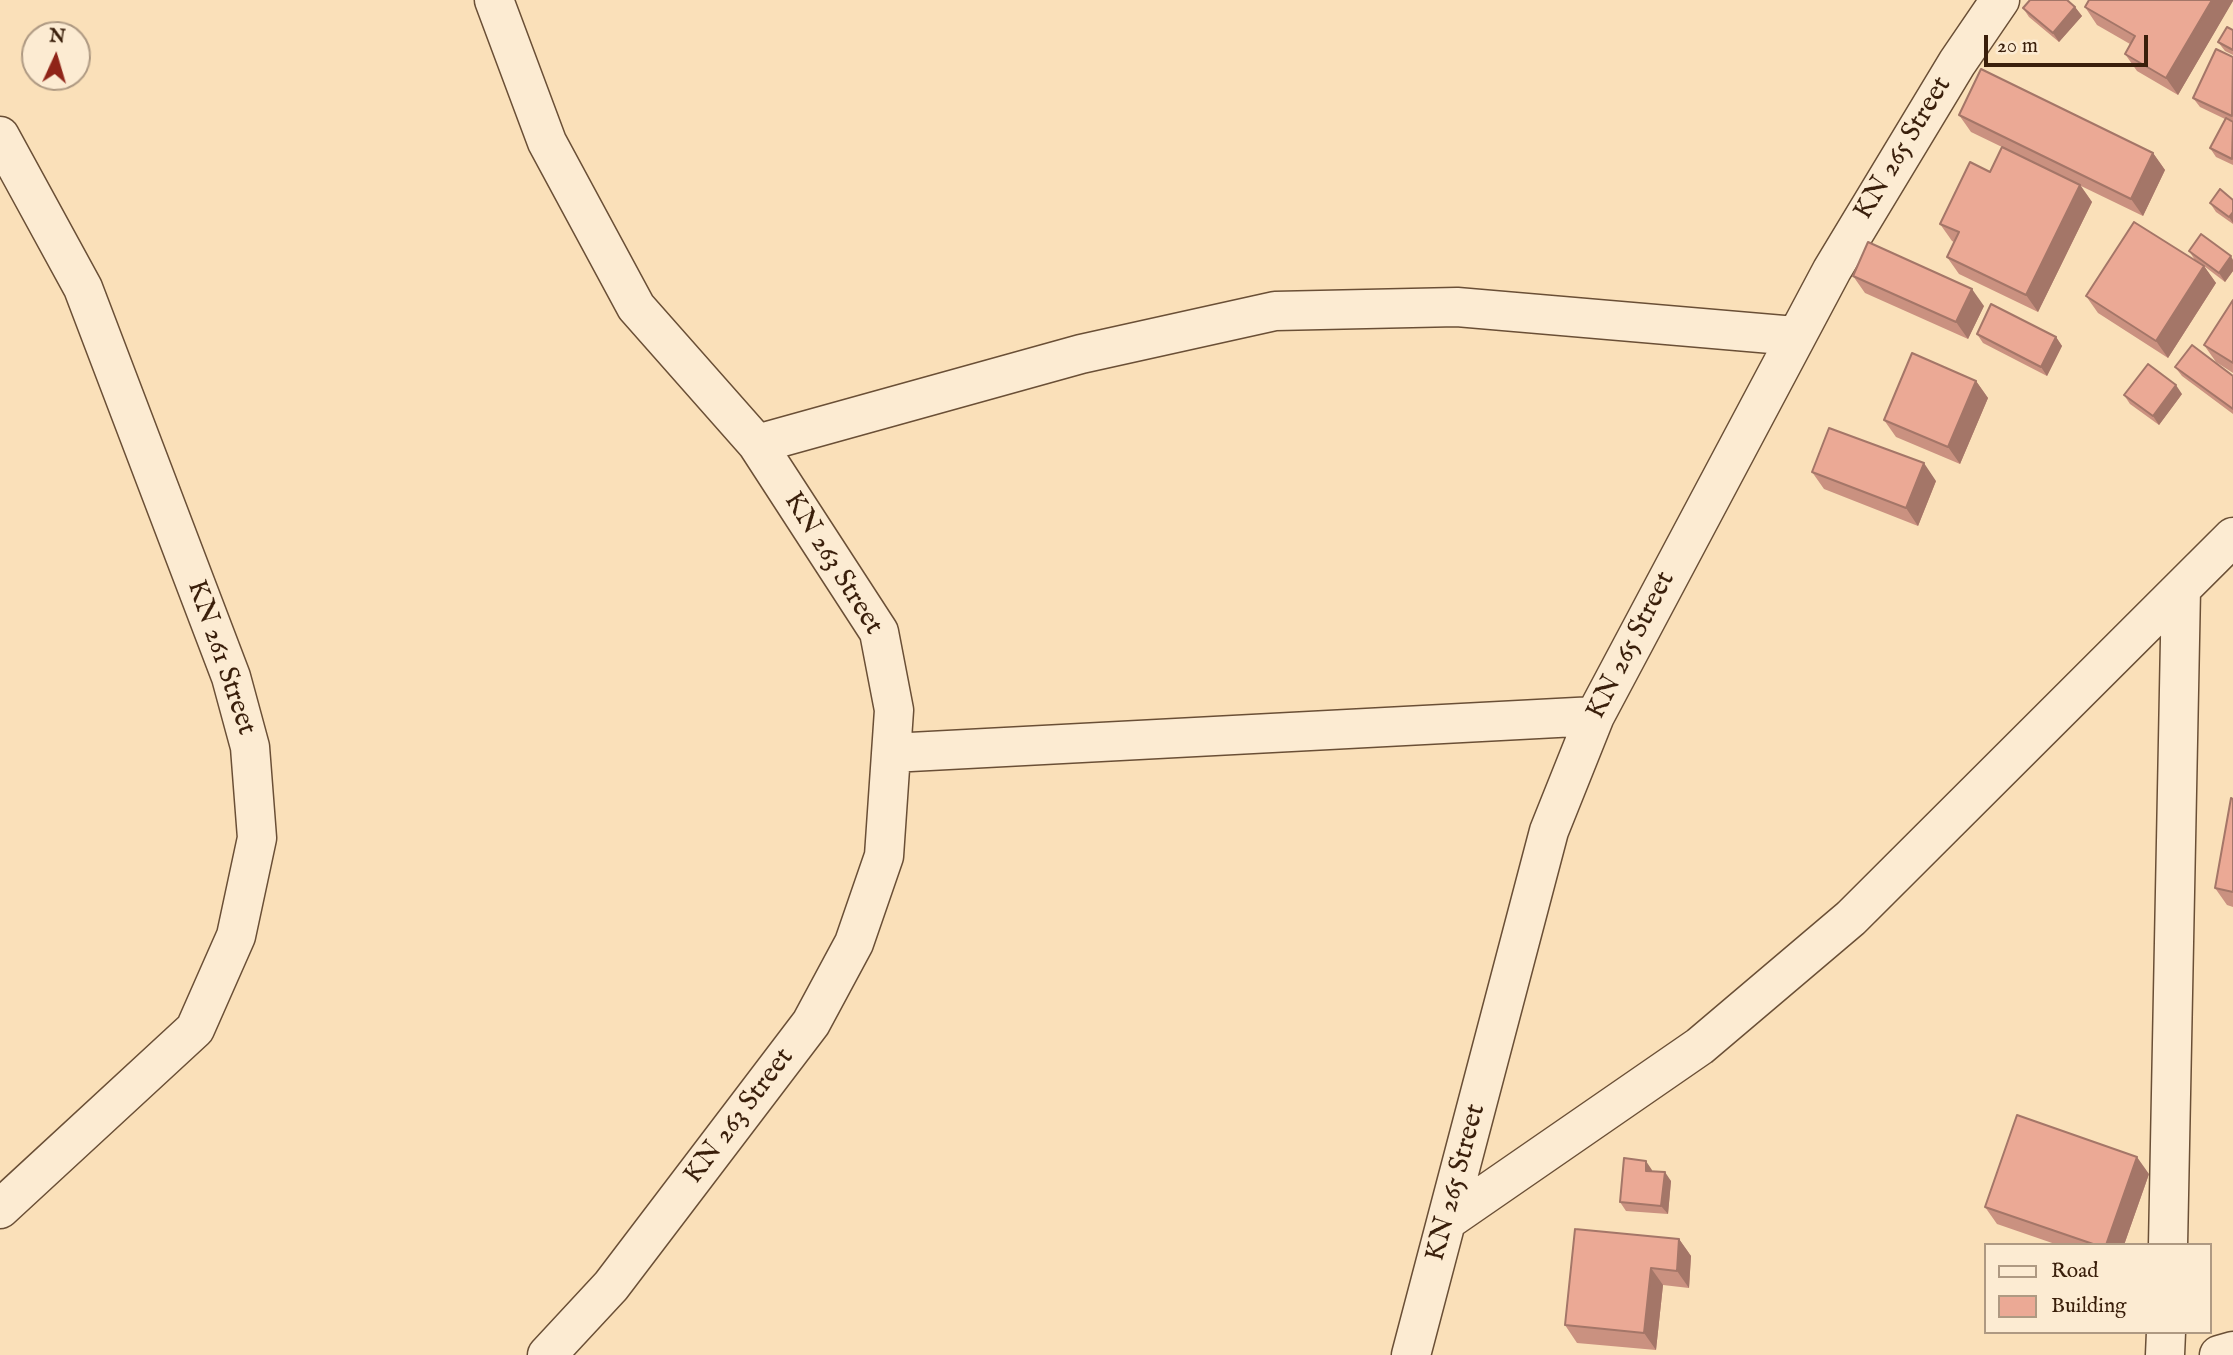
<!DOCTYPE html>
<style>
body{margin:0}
#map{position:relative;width:2233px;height:1355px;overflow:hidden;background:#fae0b9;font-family:"IM FELL English",serif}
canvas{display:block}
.legend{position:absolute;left:1984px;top:1243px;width:228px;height:91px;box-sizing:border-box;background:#fcebd2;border:2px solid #ae9982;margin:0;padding:9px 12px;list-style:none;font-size:21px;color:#3a1f0b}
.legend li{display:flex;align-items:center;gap:14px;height:35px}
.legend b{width:35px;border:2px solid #ae9982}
.north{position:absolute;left:21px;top:21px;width:70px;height:70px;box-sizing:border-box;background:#fcebd2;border:2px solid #ae9982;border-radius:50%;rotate:4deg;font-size:19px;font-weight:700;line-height:28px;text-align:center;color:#3a1f0b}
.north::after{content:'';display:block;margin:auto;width:24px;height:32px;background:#8f2418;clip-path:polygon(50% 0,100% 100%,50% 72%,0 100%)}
.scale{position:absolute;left:1984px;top:35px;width:164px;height:32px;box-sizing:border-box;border:4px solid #3a1f0b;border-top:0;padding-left:9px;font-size:21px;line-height:24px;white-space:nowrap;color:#3a1f0b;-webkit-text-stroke:5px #fcebd2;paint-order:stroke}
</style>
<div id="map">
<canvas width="2233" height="1355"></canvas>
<ul class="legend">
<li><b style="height:9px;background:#fcebd2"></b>Road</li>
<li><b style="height:19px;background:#eba995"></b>Building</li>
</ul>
<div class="north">N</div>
<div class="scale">20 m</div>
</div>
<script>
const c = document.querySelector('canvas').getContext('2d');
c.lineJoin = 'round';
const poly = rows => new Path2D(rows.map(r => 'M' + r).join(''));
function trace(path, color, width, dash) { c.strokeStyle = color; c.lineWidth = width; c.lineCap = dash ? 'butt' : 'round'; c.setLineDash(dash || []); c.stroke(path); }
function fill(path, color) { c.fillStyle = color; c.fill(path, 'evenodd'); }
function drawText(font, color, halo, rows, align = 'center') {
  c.font = font + ' "IM FELL English",serif'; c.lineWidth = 5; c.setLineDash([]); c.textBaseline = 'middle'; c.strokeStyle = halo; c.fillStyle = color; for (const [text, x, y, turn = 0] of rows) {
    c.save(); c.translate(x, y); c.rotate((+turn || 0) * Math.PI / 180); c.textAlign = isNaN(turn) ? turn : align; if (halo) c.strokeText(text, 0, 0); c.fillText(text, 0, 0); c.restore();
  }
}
const minor = poly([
 [494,0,547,142,636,307,757,444,879,632,894,710,884,856,854,943,811,1023,611,1286,547,1355],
 [0,136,83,288,231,677,250,747,257,838,236,936,195,1029,0,1209],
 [757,444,1081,354,1275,311,1457,307,1795,336],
 [891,753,1595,716],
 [1448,1220,1700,1046,1851,918,2233,537],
 [2168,1245,2181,589],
 [1411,1355,1549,831,1595,716,1832,270,1957,63,2000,0],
 [2165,1355,2166,1332],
 [2219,1355,2233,1351]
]);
const wall = poly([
 [2233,0,2178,95,2137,71,2125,54,2130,44,2097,25,2085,7],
 [2075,7,2082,16,2059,42,2029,17,2023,8],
 [2233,30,2233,55,2225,51,2218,42],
 [2233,57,2233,165,2216,157,2210,148,2225,119,2200,107,2193,98],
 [1959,115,2153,153,2165,170,2143,216,2081,186,2092,202,2038,312,1959,274,1947,257,1954,242,1952,241,1940,224,1990,172,2002,147,1971,132],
 [2233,200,2233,224,2216,212,2210,203],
 [2189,251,2233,260,2233,271,2225,282,2204,266,2216,283,2168,358,2098,313,2086,296,2203,265,2195,260],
 [1853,276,1984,306,1968,339,1865,293],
 [2233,300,2233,373,2216,362,2204,345],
 [1977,334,2056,337,2062,346,2047,376,1983,343],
 [2175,367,2233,376,2233,414,2182,376],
 [1976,381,1988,398,1960,464,1896,437,1884,420],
 [2182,394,2159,425,2130,404,2124,395],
 [1812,472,1936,481,1918,526,1824,489],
 [2233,799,2233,907,2227,905,2215,888],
 [1652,1170,1652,1171,1671,1181,1668,1214,1626,1211,1620,1202],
 [2149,1174,2124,1245,2058,1245,1997,1224,1985,1207],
 [1679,1239,1691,1256,1689,1288,1663,1285,1656,1350,1577,1343,1565,1325]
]);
const shadedWall = poly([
 [2212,0,2233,0,2233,1,2178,95,2166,78],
 [2075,7,2082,16,2059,42,2053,33],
 [2153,153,2165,170,2143,216,2131,199],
 [2080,185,2092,202,2038,312,2026,295],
 [2233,212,2233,223,2229,217],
 [2231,256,2233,260,2233,271,2225,282,2219,273],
 [2204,266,2216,283,2168,358,2156,341],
 [1972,289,1984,306,1968,339,1956,322],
 [2056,337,2062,346,2047,376,2041,367],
 [1976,381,1988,398,1960,464,1948,447],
 [2176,385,2182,394,2159,425,2153,416],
 [1924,463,1936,481,1918,526,1906,508],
 [2137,1157,2149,1174,2124,1245,2106,1245],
 [1646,1161,1652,1170,1652,1180,1646,1171],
 [1665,1172,1671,1181,1668,1214,1661,1206],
 [1679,1239,1691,1256,1689,1288,1677,1271],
 [1651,1268,1663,1285,1656,1350,1644,1333]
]);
const building = poly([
 [2030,0,2067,0,2075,7,2053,33,2023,8,2030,0],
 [2089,0,2212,0,2166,78,2125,54,2135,36,2085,7,2089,0],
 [2227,27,2233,30,2233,50,2218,42,2227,27],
 [2216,49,2233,57,2232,116,2193,98,2216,49],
 [1981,69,2153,153,2131,199,1959,115,1981,69],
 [2226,118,2233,122,2232,159,2210,148,2226,118],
 [2002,147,2080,185,2026,295,1947,257,1959,232,1940,224,1970,162,1990,172,2002,147],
 [2220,189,2233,200,2233,212,2229,217,2210,203,2220,189],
 [2134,222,2204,266,2156,341,2086,296,2134,222],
 [2201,234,2231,256,2219,273,2189,251,2201,234],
 [1868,242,1972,289,1956,322,1853,276,1868,242],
 [2233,300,2233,363,2204,345,2233,300],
 [1991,304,2056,337,2041,367,1977,334,1991,304],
 [2192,345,2233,376,2233,409,2175,367,2192,345],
 [1912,353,1976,381,1948,447,1884,420,1912,353],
 [2148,364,2176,385,2153,416,2124,395,2148,364],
 [1829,428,1924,463,1906,508,1812,472,1829,428],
 [2231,798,2233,799,2233,892,2215,888,2231,798],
 [2017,1115,2137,1157,2106,1245,2096,1245,1985,1207,2017,1115],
 [1624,1158,1646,1161,1646,1171,1665,1172,1661,1206,1620,1202,1624,1158],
 [1575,1229,1679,1239,1677,1271,1651,1268,1644,1333,1565,1325,1575,1229]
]);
const streetNames = [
 ["KN 265 Street",1904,149,-59],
 ["KN 263 Street",832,564,58],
 ["KN 265 Street",1632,646,-63],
 ["KN 261 Street",220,658,71],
 ["KN 263 Street",740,1117,-53],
 ["KN 265 Street",1457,1183,-75]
];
trace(minor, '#6a4f36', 41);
trace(minor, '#fcebd2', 38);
fill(wall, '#ca9180');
fill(shadedWall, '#a47668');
fill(building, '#eba995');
trace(building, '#a47668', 2);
drawText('28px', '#3a1f0b', '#fcebd2', streetNames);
</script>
